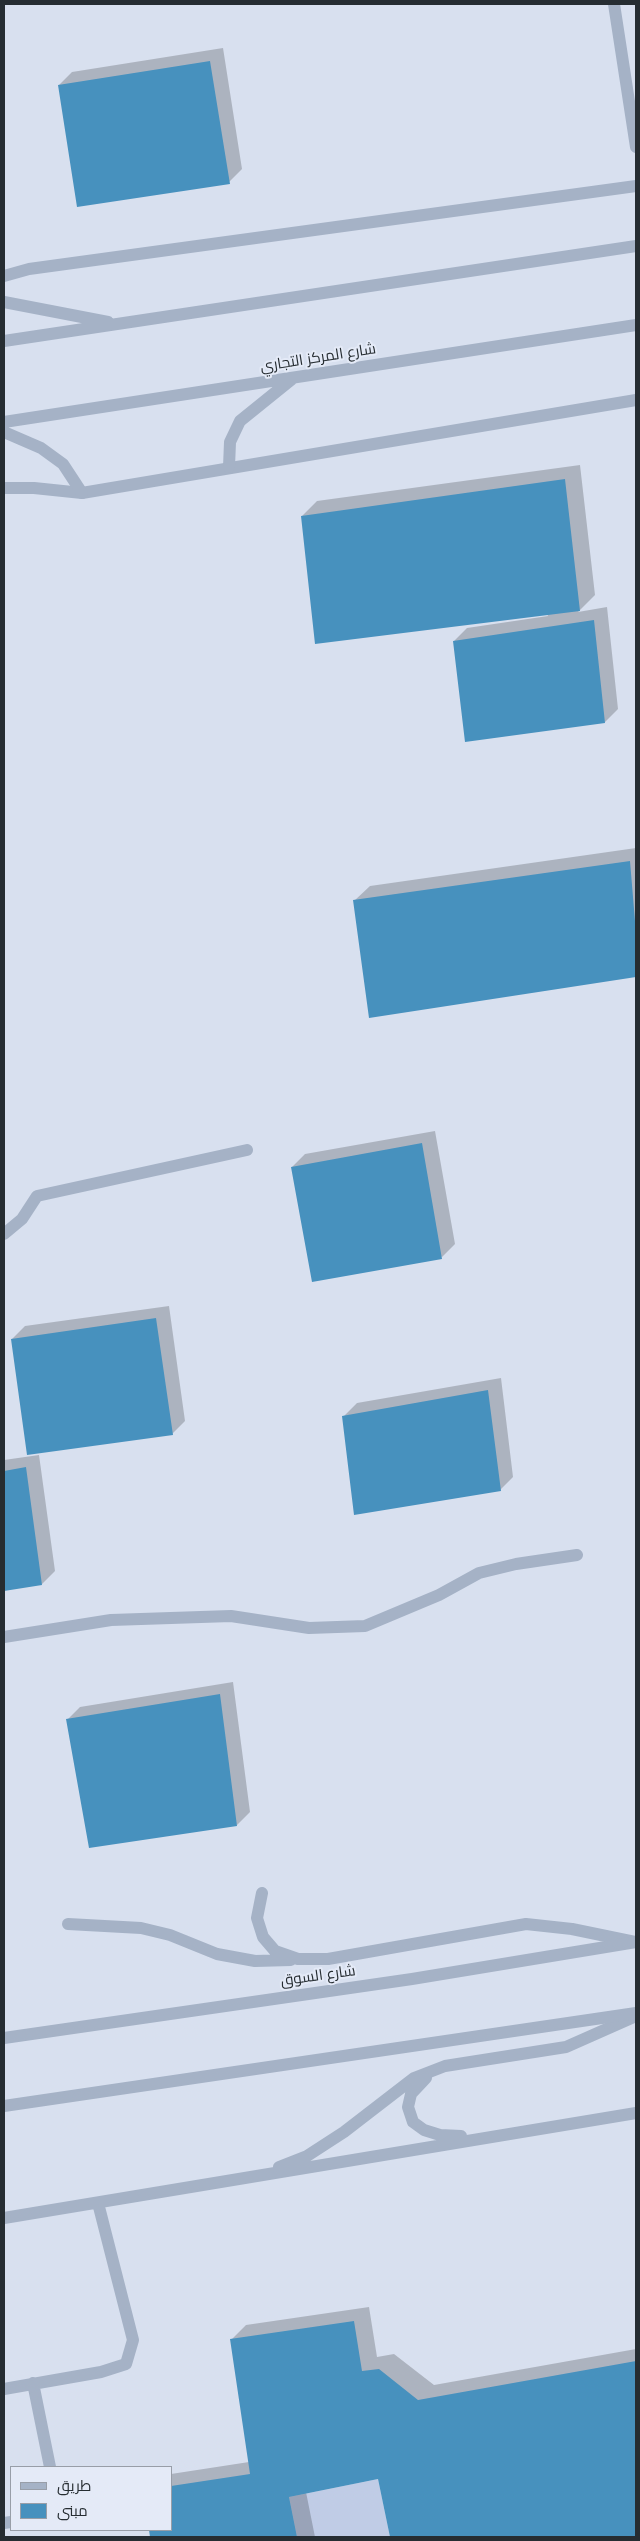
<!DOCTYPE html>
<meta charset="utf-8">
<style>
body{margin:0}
#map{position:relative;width:640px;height:2541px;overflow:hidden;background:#d8e0ef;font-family:"Noto Sans",Cairo,sans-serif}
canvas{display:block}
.frame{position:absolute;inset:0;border:5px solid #262d32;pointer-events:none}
.legend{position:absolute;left:10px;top:2466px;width:162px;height:65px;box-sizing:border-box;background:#e4eaf7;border:1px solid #989ea8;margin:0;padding:6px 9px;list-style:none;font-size:15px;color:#262d32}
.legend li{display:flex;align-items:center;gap:10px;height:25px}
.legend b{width:25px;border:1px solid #989ea8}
</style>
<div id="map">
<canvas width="640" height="2541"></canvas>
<div class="frame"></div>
<ul class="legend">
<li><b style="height:6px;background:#a5b2c6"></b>طريق</li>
<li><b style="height:14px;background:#4791be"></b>مبنى</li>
</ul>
</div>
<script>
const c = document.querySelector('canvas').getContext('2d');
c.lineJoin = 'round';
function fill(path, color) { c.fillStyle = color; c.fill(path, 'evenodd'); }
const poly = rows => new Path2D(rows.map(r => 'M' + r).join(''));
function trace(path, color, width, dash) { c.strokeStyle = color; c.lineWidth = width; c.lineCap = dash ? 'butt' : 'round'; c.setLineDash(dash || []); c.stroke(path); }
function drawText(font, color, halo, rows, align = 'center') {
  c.font = font + ' "Noto Sans",Cairo,sans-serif'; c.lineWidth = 4; c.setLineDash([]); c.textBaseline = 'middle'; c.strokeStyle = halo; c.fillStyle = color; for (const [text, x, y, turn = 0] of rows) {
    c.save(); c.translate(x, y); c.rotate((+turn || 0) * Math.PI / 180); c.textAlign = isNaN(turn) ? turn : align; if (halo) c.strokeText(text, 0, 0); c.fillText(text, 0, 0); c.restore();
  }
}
const plaza = poly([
 [378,2479,390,2537,297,2537,289,2497]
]);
const shadow = poly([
 [223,48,242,169,229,182,59,85,72,72],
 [580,465,595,595,578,612,607,607,618,709,605,722,466,741,454,641,467,628,548,616,547,614,302,516,317,501],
 [636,848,636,975,371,1016,354,901,370,886],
 [435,1131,455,1244,442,1257,292,1167,305,1154],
 [169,1306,185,1421,172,1434,12,1339,25,1326],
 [501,1378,513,1477,500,1490,344,1416,357,1403],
 [39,1455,55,1571,42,1584,4,1589,4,1460],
 [233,1682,250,1812,237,1825,67,1720,80,1707],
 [369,2307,377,2357,394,2354,434,2385,636,2349,636,2537,391,2537,379,2477,306,2492,315,2537,151,2537,150,2530,171,2530,171,2474,249,2462,231,2340,246,2325]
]);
const building = poly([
 [210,61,230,184,77,207,58,85],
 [565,479,580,611,315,644,301,516],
 [594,620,605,723,465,742,453,641],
 [630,861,636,933,636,977,369,1018,353,900],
 [422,1143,442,1259,312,1282,291,1167],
 [156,1318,173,1435,27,1455,11,1339],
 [488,1390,501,1491,354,1515,342,1416],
 [26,1467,42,1585,4,1591,4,1471],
 [220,1694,237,1826,89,1848,66,1719],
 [354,2321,362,2371,379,2369,418,2400,636,2361,636,2537,390,2537,378,2479,289,2497,297,2537,150,2537,149,2530,171,2530,171,2486,250,2474,230,2339]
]);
const service = poly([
 [614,4,636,147],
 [4,276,29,269,636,186],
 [4,488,34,488,82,493,636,400],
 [4,1234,22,1219,37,1196,247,1150],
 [4,1637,111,1620,231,1616,309,1628,365,1626,439,1595,479,1573,516,1564,577,1555],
 [262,1893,257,1918,263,1937,275,1951,298,1959,328,1959,526,1924,572,1929,635,1942],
 [68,1924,141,1928,170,1935,217,1954,255,1961,291,1960],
 [426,2078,411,2094,408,2107,413,2122,424,2130,440,2135,461,2136],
 [279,2167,307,2156,344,2132,414,2078,445,2066,566,2047,636,2016],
 [4,2218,636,2113],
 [33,2383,50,2467],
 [4,2389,101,2372,126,2364,133,2340,98,2203],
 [4,2523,11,2522]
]);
const tertiary = poly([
 [4,302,108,322],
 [4,341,636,246],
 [4,422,636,325],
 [4,432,41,448,63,464,82,493],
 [229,467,230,442,240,421,292,379],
 [4,2038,412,1979,636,1942],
 [4,2106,636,2013]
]);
const streetNames = [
 ["شارع المركز التجاري",318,358,-9],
 ["شارع السوق",318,1976,-8]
];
fill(plaza, '#c0cce6');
fill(shadow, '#0003');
fill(building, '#4791be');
trace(service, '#a5b2c6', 12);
trace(tertiary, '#a5b2c6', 12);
drawText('15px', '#262d32', '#e4eaf7', streetNames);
</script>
